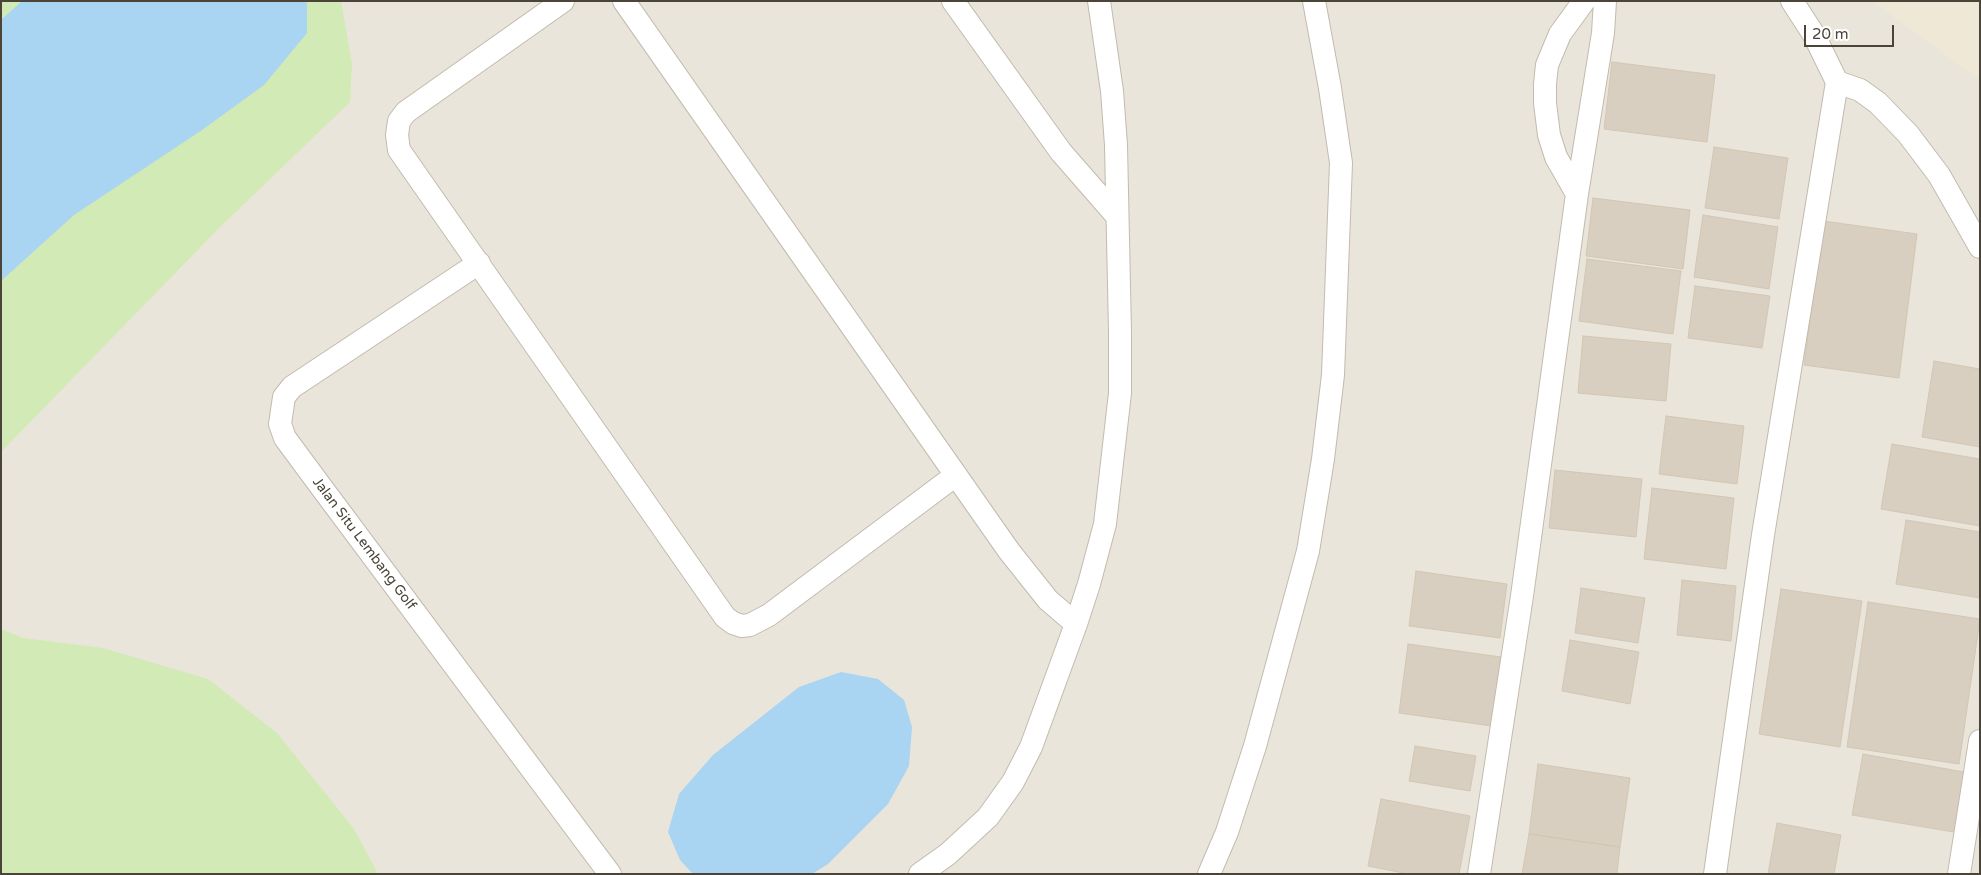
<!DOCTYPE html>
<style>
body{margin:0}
#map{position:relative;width:1981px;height:875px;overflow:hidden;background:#f6f3ec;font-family:"Varela Round",sans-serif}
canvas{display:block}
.frame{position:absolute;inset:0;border:2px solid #4b4439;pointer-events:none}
.scale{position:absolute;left:1804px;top:25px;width:90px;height:22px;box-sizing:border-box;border:2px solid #4b4439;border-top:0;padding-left:6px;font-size:15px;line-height:18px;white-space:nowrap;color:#4b4439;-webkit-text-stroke:4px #fff;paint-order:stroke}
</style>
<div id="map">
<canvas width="1981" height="875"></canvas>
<div class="frame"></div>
<div class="scale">20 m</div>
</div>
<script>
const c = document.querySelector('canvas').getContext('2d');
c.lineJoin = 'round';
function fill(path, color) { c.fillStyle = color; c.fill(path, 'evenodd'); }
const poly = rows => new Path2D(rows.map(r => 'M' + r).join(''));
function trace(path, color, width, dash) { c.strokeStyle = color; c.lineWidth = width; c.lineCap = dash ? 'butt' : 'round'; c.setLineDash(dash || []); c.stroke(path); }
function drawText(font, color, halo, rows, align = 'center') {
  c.font = font + ' "Varela Round",sans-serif'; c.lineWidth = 5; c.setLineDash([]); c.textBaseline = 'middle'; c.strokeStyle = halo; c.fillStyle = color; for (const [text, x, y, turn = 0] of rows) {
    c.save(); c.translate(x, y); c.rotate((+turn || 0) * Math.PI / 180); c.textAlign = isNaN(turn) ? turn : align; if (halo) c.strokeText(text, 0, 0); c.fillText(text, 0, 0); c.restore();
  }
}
const residential = poly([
 [1,1,1980,1,1980,874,1,874]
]);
const education = poly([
 [1872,1,1980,1,1980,80]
]);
const green = poly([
 [1,1,341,1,352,64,350,102,219,228,1,452],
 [1,629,23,638,103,648,208,679,277,733,354,829,378,874,1,874]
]);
const water = poly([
 [22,1,307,1,307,33,264,85,202,130,74,215,1,281,1,20],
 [841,672,878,679,904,700,912,727,909,766,888,804,828,864,812,874,693,874,680,860,668,832,679,794,713,755,799,687]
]);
const building = poly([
 [1612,62,1715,75,1707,142,1604,129,1612,62],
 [1714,147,1788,158,1779,219,1705,208,1714,147],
 [1593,198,1690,210,1683,269,1586,256,1593,198],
 [1703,215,1778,227,1769,289,1694,277,1703,215],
 [1823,221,1917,234,1899,378,1804,365,1823,221],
 [1587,259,1681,271,1673,334,1579,321,1587,259],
 [1695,286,1770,296,1762,348,1688,338,1695,286],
 [1583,336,1671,344,1666,401,1578,393,1583,336],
 [1934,361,1980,369,1980,447,1922,437,1934,361],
 [1666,416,1744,426,1737,484,1659,474,1666,416],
 [1892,444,1980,459,1980,526,1881,509,1892,444],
 [1555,470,1642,479,1636,537,1549,528,1555,470],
 [1652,488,1734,498,1726,569,1644,559,1652,488],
 [1906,520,1980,532,1980,598,1896,584,1906,520],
 [1416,571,1507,584,1500,638,1409,626,1416,571],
 [1682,580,1736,586,1731,641,1677,635,1682,580],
 [1581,588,1645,598,1638,643,1575,633,1581,588],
 [1781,589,1862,601,1840,747,1759,734,1781,589],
 [1868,602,1980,619,1959,764,1847,747,1868,602],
 [1570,640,1639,652,1630,704,1562,691,1570,640],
 [1408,644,1501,657,1492,726,1399,713,1408,644],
 [1415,746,1476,756,1470,791,1409,781,1415,746],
 [1863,754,1964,772,1954,832,1852,815,1863,754],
 [1538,764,1630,778,1620,847,1529,834,1538,764],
 [1381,799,1470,816,1459,874,1408,874,1368,866,1381,799],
 [1777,823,1841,835,1834,874,1768,874,1777,823],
 [1529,834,1620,847,1617,874,1522,874,1529,834]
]);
const minor = poly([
 [563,1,406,112,399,121,397,135,399,150,725,617,733,623,742,626,750,625,769,615,956,475],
 [624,1,1009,551,1048,600,1076,624],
 [953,1,1061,152,1116,215],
 [1837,82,1860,90,1878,103,1908,134,1939,175,1980,247],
 [1577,194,1556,157,1549,135,1545,103,1545,84,1547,65,1560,34,1584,1],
 [479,263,292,387,284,397,280,424,285,438,319,484,610,874],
 [920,874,948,854,988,817,1013,782,1031,747,1076,624,1089,584,1105,524,1120,393,1120,332,1116,145,1112,91,1099,1],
 [1209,874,1227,832,1255,746,1308,551,1323,459,1333,375,1341,163,1330,88,1314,1],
 [1479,874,1522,596,1577,194,1603,33,1605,1],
 [1715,874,1763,535,1837,82,1814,35,1792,1],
 [1959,874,1980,741]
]);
const streetNames = [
 ["Jalan Situ Lembang Golf",364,544,53]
];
fill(residential, '#eae5da');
fill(education, '#efe8d6');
fill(green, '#d2eab5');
fill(water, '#a9d4f2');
fill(building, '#d8cfc1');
trace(building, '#d3c7b4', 1);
trace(minor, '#c2bbae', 24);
trace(minor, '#fff', 22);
drawText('14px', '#4b4439', '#fff', streetNames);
</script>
